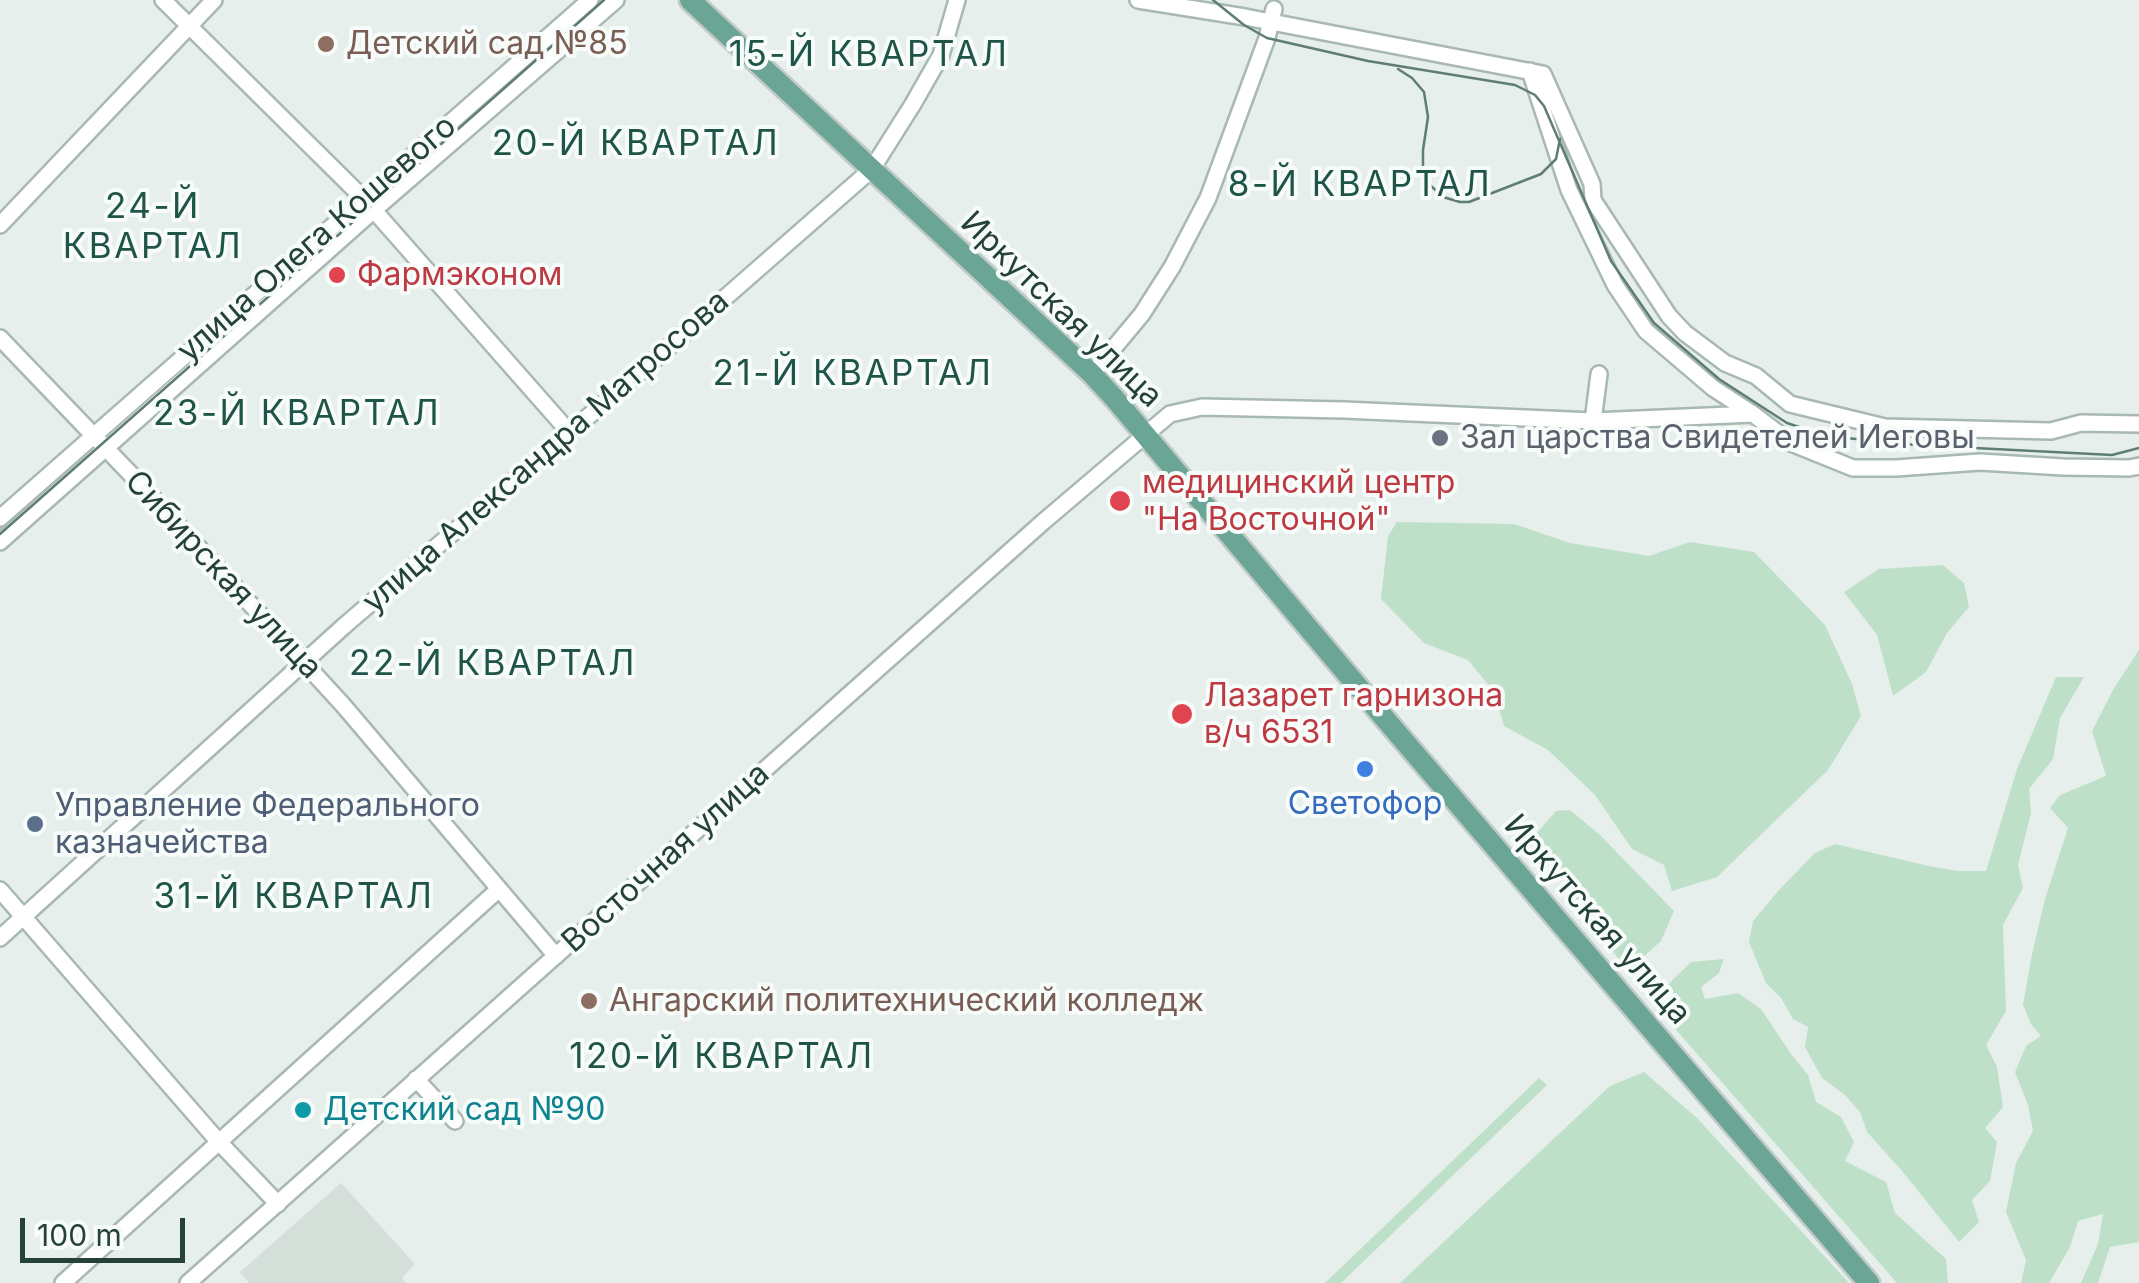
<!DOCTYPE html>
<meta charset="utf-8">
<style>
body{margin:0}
#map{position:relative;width:2139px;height:1283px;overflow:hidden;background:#e6efeb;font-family:Inter,sans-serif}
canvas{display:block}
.scale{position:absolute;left:20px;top:1218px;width:165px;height:45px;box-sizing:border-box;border:5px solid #24423a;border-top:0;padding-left:12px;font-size:30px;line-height:35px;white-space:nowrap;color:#24423a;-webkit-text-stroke:8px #f7fbf9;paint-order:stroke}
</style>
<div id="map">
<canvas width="2139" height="1283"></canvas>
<div class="scale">100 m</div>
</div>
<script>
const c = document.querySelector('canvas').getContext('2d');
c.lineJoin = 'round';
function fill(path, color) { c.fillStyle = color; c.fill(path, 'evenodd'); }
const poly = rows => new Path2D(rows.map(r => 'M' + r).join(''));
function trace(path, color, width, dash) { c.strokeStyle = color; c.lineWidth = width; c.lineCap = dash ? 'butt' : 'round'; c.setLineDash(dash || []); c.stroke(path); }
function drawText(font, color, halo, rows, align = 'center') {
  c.font = font + ' Inter,sans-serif'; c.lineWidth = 8; c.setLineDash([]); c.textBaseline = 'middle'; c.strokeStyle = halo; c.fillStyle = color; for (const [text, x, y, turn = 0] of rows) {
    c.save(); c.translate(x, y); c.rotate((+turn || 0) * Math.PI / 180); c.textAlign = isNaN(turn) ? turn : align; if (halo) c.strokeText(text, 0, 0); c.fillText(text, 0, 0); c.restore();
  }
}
const built = poly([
 [341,1183,415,1264,402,1278,406,1283,249,1283,240,1272]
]);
const green = poly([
 [1397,522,1514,524,1570,543,1649,556,1690,542,1754,552,1825,625,1852,684,1861,716,1828,770,1717,877,1672,891,1664,865,1632,849,1595,795,1548,750,1504,726,1494,692,1468,660,1424,643,1381,599,1388,536],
 [1943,565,1964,583,1969,607,1947,633,1926,672,1893,696,1877,635,1844,592,1879,569],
 [2139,650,2139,1242,2110,1247,2098,1283,2081,1283,2098,1244,2103,1214,2078,1221,2070,1247,2049,1283,2021,1283,2026,1260,2006,1212,2016,1163,2033,1131,2028,1105,2015,1072,2026,1046,2041,1036,2031,1024,2023,1005,2032,954,2045,899,2068,828,2050,808,2060,795,2106,776,2092,731,2114,688],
 [2056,677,2084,677,2060,718,2053,759,2029,789,2031,813,2018,865,2023,888,2003,925,2006,1011,1986,1045,1997,1067,2003,1107,1985,1128,1997,1142,1990,1181,1972,1200,1979,1222,1959,1242,1903,1172,1867,1132,1860,1112,1845,1095,1822,1078,1805,1047,1808,1027,1793,1019,1781,998,1766,983,1749,942,1753,921,1779,890,1815,853,1835,844,1929,866,1957,871,1986,871,2017,769],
 [1570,810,1600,835,1674,911,1661,941,1630,969,1617,957,1583,909,1546,852,1537,833,1556,811],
 [1724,959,1719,973,1701,987,1705,999,1738,993,1761,1009,1791,1054,1808,1075,1816,1102,1841,1117,1854,1142,1845,1161,1886,1182,1895,1213,1946,1259,1948,1283,1897,1283,1651,1001,1691,962],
 [1644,1072,1698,1119,1849,1283,1400,1283,1610,1086],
 [1539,1078,1547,1085,1341,1283,1325,1283]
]);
const minor = poly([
 [163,0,364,199,570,433],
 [1138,0,1245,17,1543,74,1592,184,1593,200,1669,316,1685,333,1725,363,1756,376,1790,404,1885,427,2051,431,2081,423,2139,424],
 [1530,71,1569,190,1615,285,1646,331,1713,388,1753,414,1791,443,1853,468,1896,468,1980,462,2063,467,2129,468,2139,466],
 [0,225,214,0],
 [0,338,143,487,343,705,556,956],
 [1092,374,1142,314,1172,267,1208,198,1267,38,1274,9],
 [1593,421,1599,374],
 [0,518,590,0],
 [0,542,374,210,616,0],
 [0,890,218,1141,278,1204],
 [0,938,344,626,646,367,872,169,913,104,941,55,957,0],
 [416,1079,455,1121],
 [63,1283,499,889],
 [188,1283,1043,522,1170,414,1202,407,1344,410,1593,421,1753,414]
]);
const major = poly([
 [690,0,1092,374,1115,399,1386,720,1869,1283]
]);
const tram = poly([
 [1213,0,1244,25,1267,38,1368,61,1515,85,1535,95,1544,106,1611,261,1654,323,1719,379,1787,423,1826,436,1916,445,2112,455,2139,448],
 [1398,69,1412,78,1424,92,1428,117,1423,150,1423,169,1431,186,1443,197,1460,202,1469,202,1541,174,1556,159,1560,139],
 [0,534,604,0]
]);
const markers = [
 [326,44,10,"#8d6e63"],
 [337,275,10,"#e0444e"],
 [1440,438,10,"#6b7280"],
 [1120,501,12,"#e0444e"],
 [1182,714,12,"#e0444e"],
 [1365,769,10,"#3f7fe0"],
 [35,824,10,"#5c6f8a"],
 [589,1001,10,"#8d6e63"],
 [303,1110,10,"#0f9aa8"]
];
const educationNames = [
 ["Детский сад №85",346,44],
 ["Ангарский политехнический колледж",609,1001]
];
const streetNames = [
 ["улица Олега Кошевого",317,239,-41],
 ["Иркутская улица",1061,310,44],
 ["улица Александра Матросова",546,452,-41],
 ["Сибирская улица",223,575,47],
 ["Восточная улица",666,858,-42],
 ["Иркутская улица",1597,920,49]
];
const healthNames = [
 ["Фармэконом",357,275],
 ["медицинский центр",1142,483],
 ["\"На Восточной\"",1142,520],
 ["Лазарет гарнизона",1204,696],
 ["в/ч 6531",1204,733]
];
const worshipNames = [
 ["Зал царства Свидетелей Иеговы",1460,438]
];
const shopNames = [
 ["Светофор",1365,804]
];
const serviceNames = [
 ["Управление Федерального",55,806],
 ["казначейства",55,843]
];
const cultureNames = [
 ["Детский сад №90",323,1110]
];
const neighbourhoodNames = [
 ["15-Й КВАРТАЛ",869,55],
 ["20-Й КВАРТАЛ",636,144],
 ["8-Й КВАРТАЛ",1360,185],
 ["24-Й",153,207],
 ["КВАРТАЛ",153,247],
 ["21-Й КВАРТАЛ",853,374],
 ["23-Й КВАРТАЛ",297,414],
 ["22-Й КВАРТАЛ",493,664],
 ["31-Й КВАРТАЛ",294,897],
 ["120-Й КВАРТАЛ",722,1057]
];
fill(built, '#d4dfda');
fill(green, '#bfe0c8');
trace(minor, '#a8b8b2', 20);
trace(major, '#c2cac8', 25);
trace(minor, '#fff', 15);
trace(major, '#6aa596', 20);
trace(tram, '#5f7d75', 2.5);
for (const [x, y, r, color] of markers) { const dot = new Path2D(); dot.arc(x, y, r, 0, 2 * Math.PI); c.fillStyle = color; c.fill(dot); trace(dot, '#f7fbf9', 4); }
drawText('32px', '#785e54', '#f7fbf9', educationNames, 'left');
drawText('32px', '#24423a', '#f7fbf9', streetNames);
drawText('32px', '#be3a42', '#f7fbf9', healthNames, 'left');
drawText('32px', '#5b616d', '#f7fbf9', worshipNames, 'left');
drawText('32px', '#366cbe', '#f7fbf9', shopNames);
drawText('32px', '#4e5e75', '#f7fbf9', serviceNames, 'left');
drawText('32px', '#0d838f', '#f7fbf9', cultureNames, 'left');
c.letterSpacing = '2.5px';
drawText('35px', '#1f5548', '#f7fbf9', neighbourhoodNames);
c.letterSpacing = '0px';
</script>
